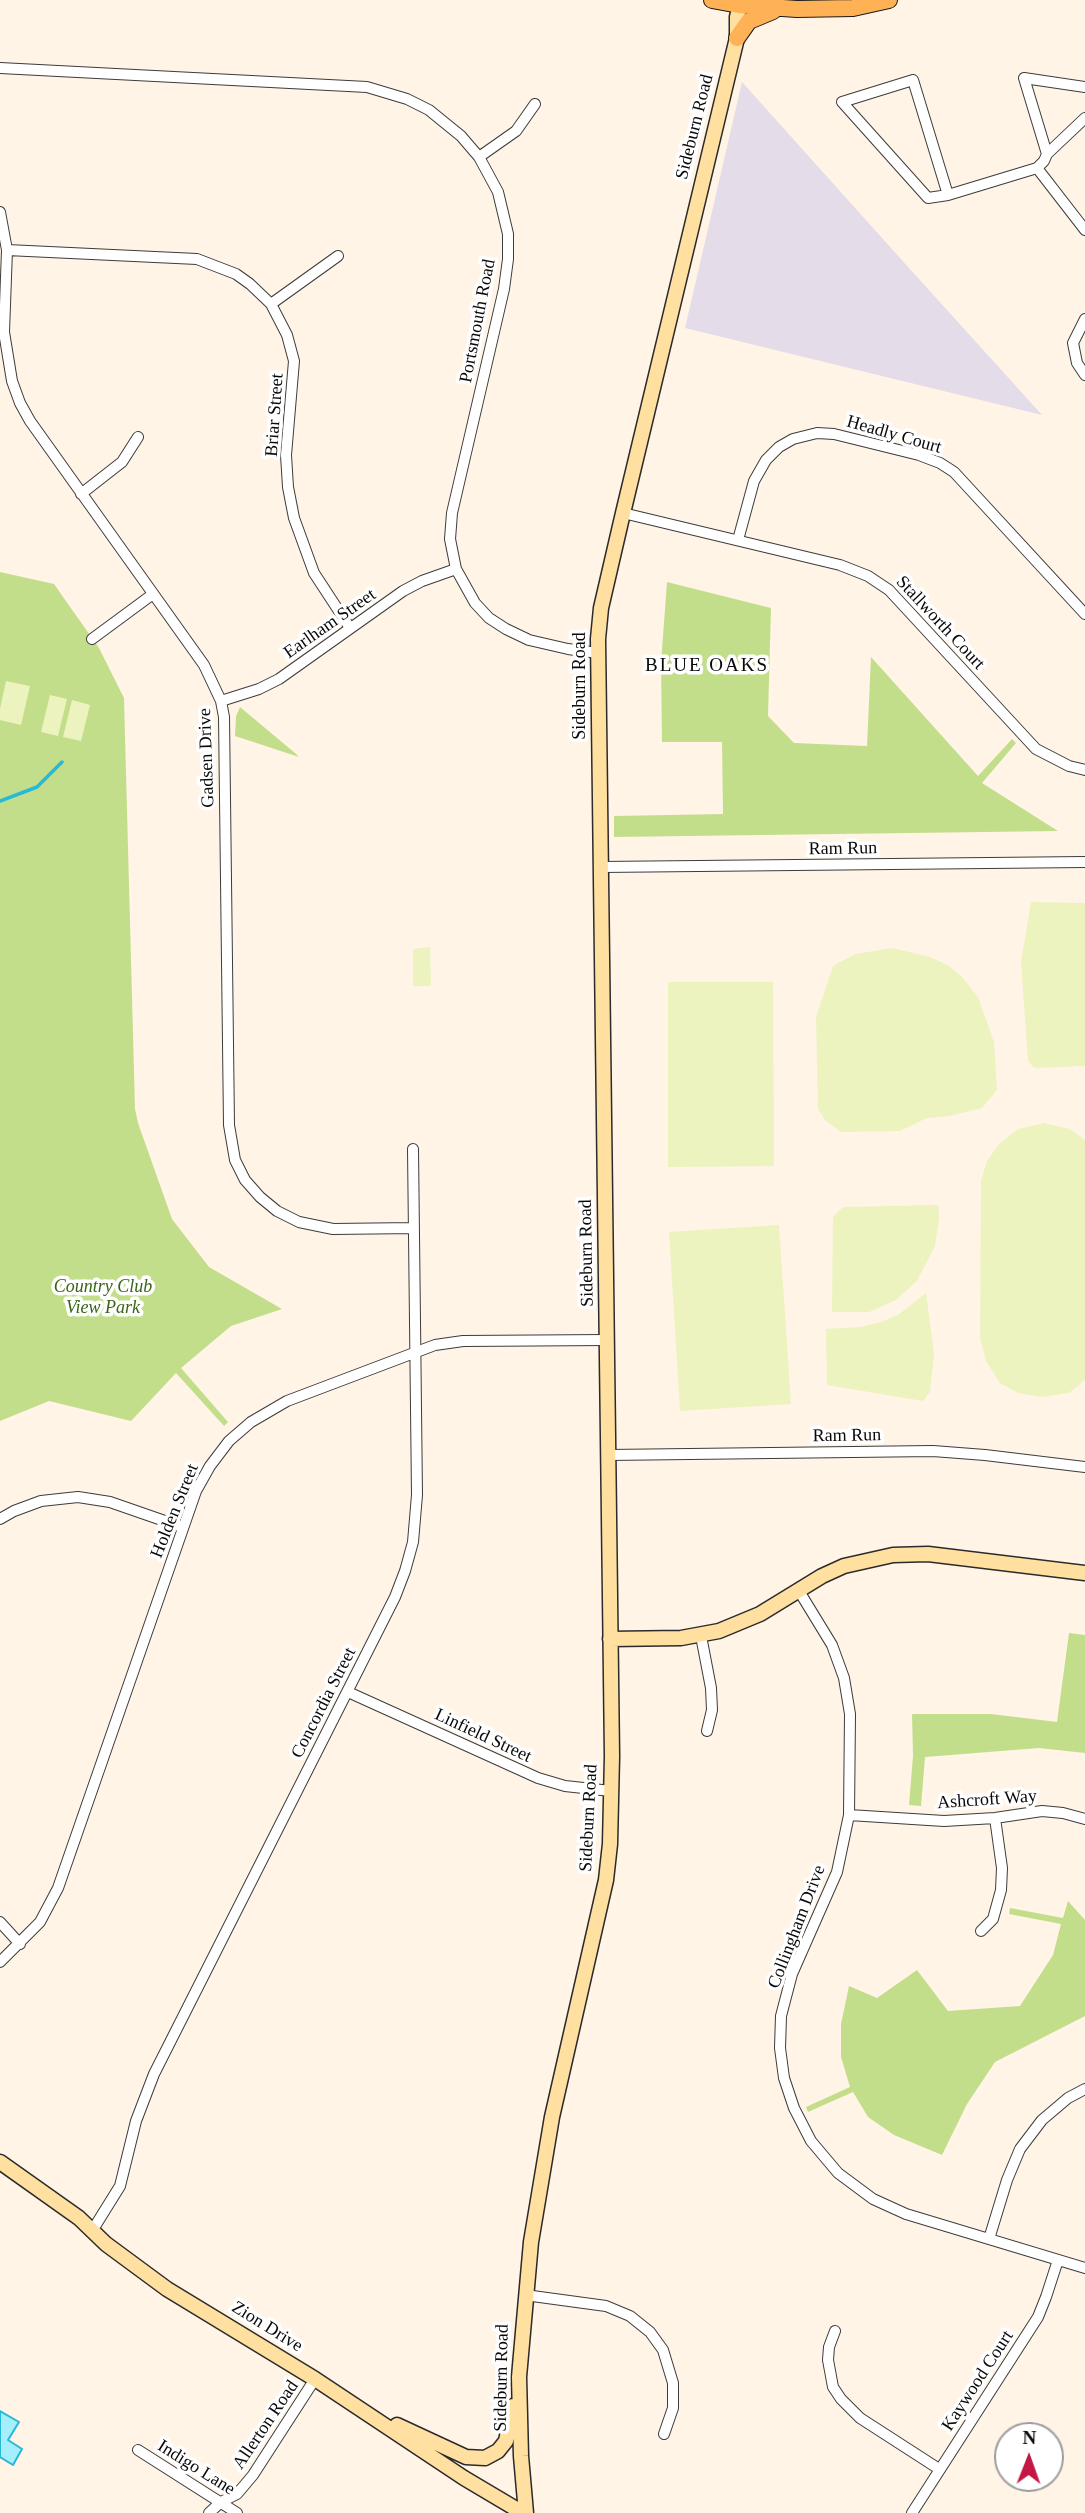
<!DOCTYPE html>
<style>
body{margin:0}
#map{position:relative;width:1085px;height:2513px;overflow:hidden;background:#fff4e6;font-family:Georgia,serif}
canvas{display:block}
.north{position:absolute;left:994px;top:2422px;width:70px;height:70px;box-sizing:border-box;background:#fff;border:2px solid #9d9d9d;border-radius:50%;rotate:1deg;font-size:19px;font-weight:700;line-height:28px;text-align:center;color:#090909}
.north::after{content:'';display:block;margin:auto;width:24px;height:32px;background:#c41745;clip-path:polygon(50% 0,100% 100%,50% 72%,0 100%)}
</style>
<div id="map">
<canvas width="1085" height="2513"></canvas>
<div class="north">N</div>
</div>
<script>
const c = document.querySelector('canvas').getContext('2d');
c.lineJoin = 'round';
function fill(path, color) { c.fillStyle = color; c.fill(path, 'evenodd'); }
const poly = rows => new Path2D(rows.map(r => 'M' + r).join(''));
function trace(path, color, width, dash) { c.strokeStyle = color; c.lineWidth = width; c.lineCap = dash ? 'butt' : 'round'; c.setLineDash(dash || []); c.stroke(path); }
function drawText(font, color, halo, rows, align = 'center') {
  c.font = font + ' Georgia,serif'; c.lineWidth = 7; c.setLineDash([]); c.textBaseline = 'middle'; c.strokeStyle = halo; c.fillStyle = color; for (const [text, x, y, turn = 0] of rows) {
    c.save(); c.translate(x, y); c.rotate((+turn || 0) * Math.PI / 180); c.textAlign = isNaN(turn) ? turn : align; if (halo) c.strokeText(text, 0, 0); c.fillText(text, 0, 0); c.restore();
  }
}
const industrial = poly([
 [742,82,900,258,1042,415,685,328]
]);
const forest = poly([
 [0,572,54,584,99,648,124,698,135,1109,138,1123,172,1219,209,1267,282,1309,231,1326,181,1368,228,1422,224,1426,176,1373,131,1421,49,1401,0,1421],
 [667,582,771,608,768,716,794,743,867,746,871,657,978,776,1012,739,1016,743,982,783,1058,831,614,837,614,816,723,814,722,742,662,742,661,663],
 [240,707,295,753,299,757,235,736,236,716],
 [1069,1633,1085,1635,1085,1753,1039,1748,925,1757,921,1806,909,1805,913,1756,912,1714,991,1714,1057,1722],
 [1068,1901,1085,1920,1085,2016,995,2062,967,2104,942,2155,894,2135,868,2117,853,2092,808,2112,806,2107,850,2087,841,2057,841,2024,849,1986,877,1998,917,1970,948,2011,1020,2006,1053,1955,1061,1924,1009,1914,1010,1908,1063,1918]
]);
const pitch = poly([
 [6,681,30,686,21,725,0,720,0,709],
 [50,695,67,699,58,736,41,732],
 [72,700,90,705,81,741,63,737],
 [1031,902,1085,903,1085,1066,1034,1068,1028,1061,1021,962],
 [430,947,431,986,413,986,413,949],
 [892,948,930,957,949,966,963,978,978,997,994,1042,997,1090,982,1108,950,1116,927,1118,900,1131,841,1132,825,1120,818,1109,816,1017,833,966,855,954],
 [668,982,773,982,774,1166,668,1167],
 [1044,1123,1070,1129,1085,1140,1085,1380,1069,1393,1042,1397,1018,1393,1000,1383,986,1361,980,1338,981,1181,987,1161,999,1144,1018,1129],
 [938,1205,939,1218,935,1246,917,1281,896,1300,869,1312,832,1312,833,1217,843,1207],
 [779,1225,791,1404,680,1411,669,1232],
 [926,1293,934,1354,930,1392,923,1401,827,1385,826,1329,861,1327,881,1322,898,1315]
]);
const water = poly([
 [0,2411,19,2422,8,2440,22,2449,13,2465,0,2457,0,2411]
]);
const stream = poly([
 [0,801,37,787,62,762]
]);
const street = poly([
 [0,68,367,87,407,99,429,110,461,136,479,157,498,192,508,234,508,259,504,289,452,513,450,539,456,569,475,603,489,618,506,629,529,640,568,649,598,653],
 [913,80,948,195,928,198,842,102,913,80],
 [1047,154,1085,118],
 [479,157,516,131,535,104],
 [1037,168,1085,230],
 [948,195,1037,168,1044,161,1047,154,1024,78,1085,87],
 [0,212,7,250,4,332,12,381,20,403,30,421,204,665,221,701,224,717,229,1125,235,1160,245,1180,260,1197,277,1211,299,1222,333,1229,414,1228],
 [7,250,197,259,236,274,250,284,271,304,287,335,294,361,286,455,288,487,294,518,314,573,350,628],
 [271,304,338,256],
 [1085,319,1073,343,1077,363,1085,375],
 [81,494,122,462,138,437],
 [623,513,840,565,868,576,889,590,1036,749,1069,766,1085,770],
 [738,540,754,481,766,460,779,447,793,439,817,433,834,434,919,455,940,463,954,472,1085,614],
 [92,639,153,594],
 [221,701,259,689,279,679,403,591,422,581,456,569],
 [601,867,1085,862],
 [608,1455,933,1451,985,1455,1085,1467],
 [0,1519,14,1511,41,1501,78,1497,110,1502,182,1527],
 [799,1591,832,1645,844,1678,850,1714,849,1815,837,1872,792,1974,781,2016,780,2048,784,2078,794,2108,811,2141,838,2173,873,2199,906,2214,1085,2268],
 [701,1636,711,1688,712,1710,707,1731],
 [348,1692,538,1778,565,1786,611,1791],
 [849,1815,944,1821,995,1818,1042,1811,1063,1813,1085,1819],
 [0,1922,20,1944],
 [981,1931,993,1919,1001,1890,1002,1868,995,1818],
 [0,1962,40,1922,58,1888,196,1491,210,1466,229,1441,251,1422,287,1401,435,1345,463,1341,607,1340],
 [92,2231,120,2186,136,2121,154,2074,395,1597,405,1571,413,1542,417,1495,413,1149],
 [989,2239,1007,2180,1020,2149,1042,2120,1068,2098,1085,2089],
 [525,2295,606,2306,630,2316,650,2332,663,2350,673,2383,673,2408,664,2434],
 [835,2331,829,2347,828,2360,833,2387,841,2399,860,2418,939,2469],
 [138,2450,237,2513],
 [209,2513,221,2502,237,2494,253,2475,315,2379],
 [912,2513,1038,2317,1046,2297,1058,2260]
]);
const secondary = poly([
 [610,1639,681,1638,719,1631,760,1614,822,1576,844,1566,893,1555,928,1554,1085,1573],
 [0,2162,79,2218,106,2244,167,2289,315,2379,464,2478,523,2513],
 [397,2425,466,2457,485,2458,498,2451,506,2441,513,2406],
 [526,2513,521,2456,519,2377,531,2242,552,2117,606,1880,610,1844,612,1756,598,639,601,608,623,513,737,38,737,17,741,0]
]);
const primary = poly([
 [712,0,739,5,797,9,853,8,889,0],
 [737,38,749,21,773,11]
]);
const streetNames = [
 ["Sideburn Road",695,127,-76],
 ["Portsmouth Road",478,321,-79],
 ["Briar Street",275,415,-86],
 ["Headly Court",894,435,16],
 ["Stallworth Court",940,623,47],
 ["Earlham Street",330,624,-35],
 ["Sideburn Road",580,686,-90],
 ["Gadsen Drive",207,758,-92],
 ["Ram Run",843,849,-1],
 ["Sideburn Road",587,1253,-91],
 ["Ram Run",847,1436,-1],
 ["Holden Street",175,1511,-68],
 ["Concordia Street",324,1703,-63],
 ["Linfield Street",483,1736,25],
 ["Ashcroft Way",987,1800,-4],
 ["Sideburn Road",589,1818,-87],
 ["Collingham Drive",797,1927,-69],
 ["Zion Drive",267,2327,32],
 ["Sideburn Road",502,2378,-89],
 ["Kaywood Court",978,2381,-57],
 ["Allerton Road",266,2425,-56],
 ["Indigo Lane",196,2468,32]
];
const parkNames = [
 ["Country Club",103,1287],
 ["View Park",103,1308]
];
const neighbourhoodNames = [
 ["BLUE OAKS",707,666]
];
fill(industrial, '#e5dcea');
fill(forest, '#c3de8b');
fill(pitch, '#ecf3bf');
fill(water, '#a5eefc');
trace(water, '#26b9d9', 2);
trace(stream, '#26b9d9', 3.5);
trace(street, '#3c3c3c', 12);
trace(secondary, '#2b2b2b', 17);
trace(primary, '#1a1a1a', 18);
trace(street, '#fff', 10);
trace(secondary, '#ffe0a1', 14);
trace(primary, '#ffb156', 16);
drawText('18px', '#090909', '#fff', streetNames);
drawText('italic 18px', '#386516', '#fff', parkNames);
c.letterSpacing = '2px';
drawText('19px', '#090909', '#fff', neighbourhoodNames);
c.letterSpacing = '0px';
</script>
